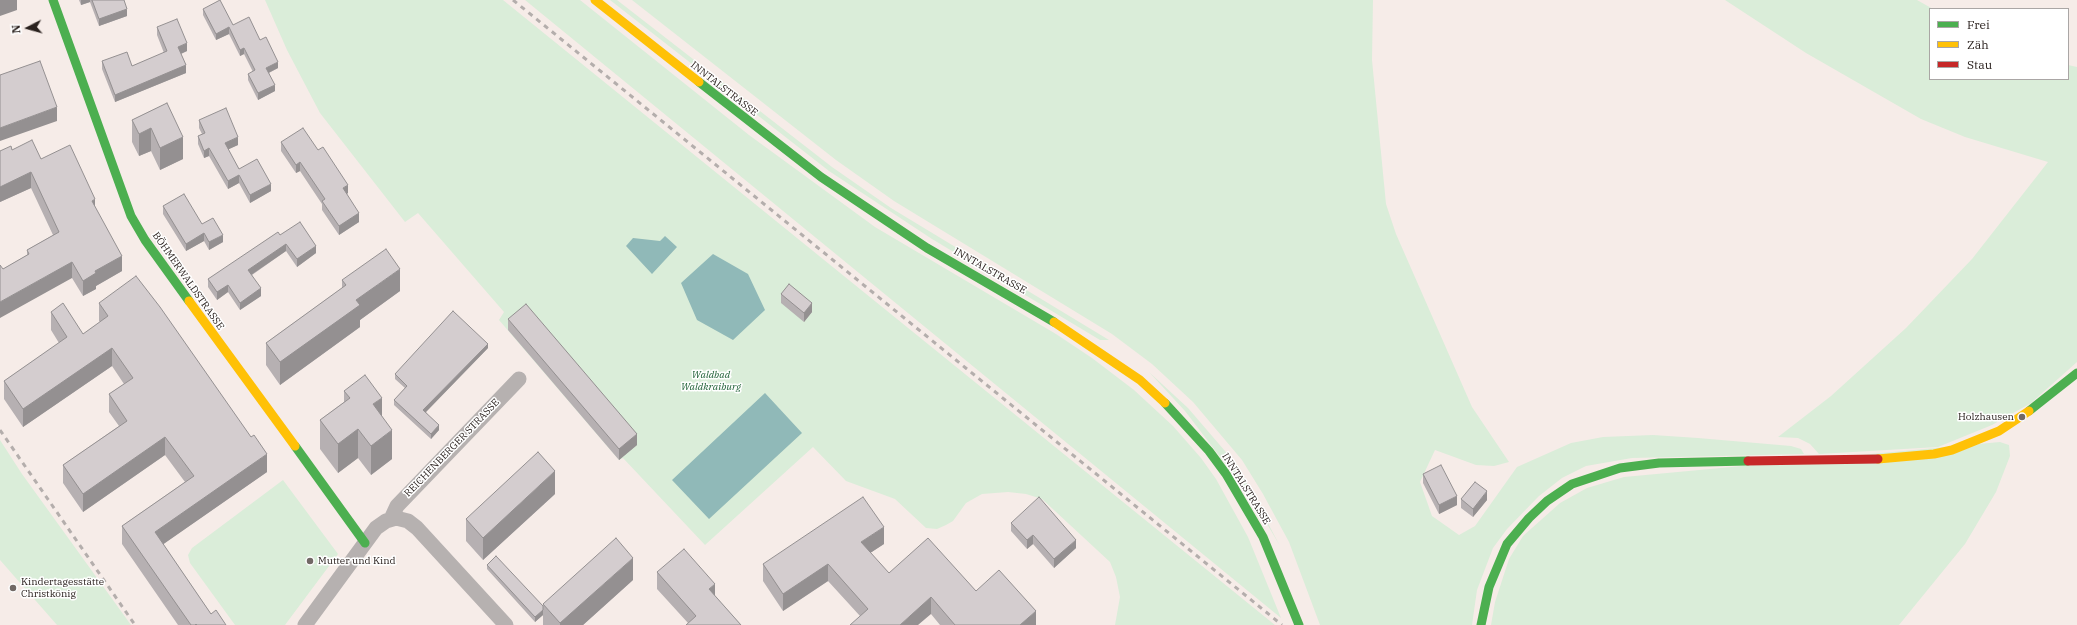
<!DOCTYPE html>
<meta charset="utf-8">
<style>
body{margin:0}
#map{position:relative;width:2077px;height:625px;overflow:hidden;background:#f6ece8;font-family:"IBM Plex Serif",serif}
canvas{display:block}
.legend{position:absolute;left:1929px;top:8px;width:140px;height:72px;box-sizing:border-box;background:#fff;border:1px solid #aaa6a5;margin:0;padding:5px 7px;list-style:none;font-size:12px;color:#2a211e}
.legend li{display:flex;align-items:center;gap:8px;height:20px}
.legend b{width:20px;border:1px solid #aaa6a5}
.north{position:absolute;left:8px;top:8px;width:40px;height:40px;-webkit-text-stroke:3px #fff;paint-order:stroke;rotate:264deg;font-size:11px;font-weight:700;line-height:16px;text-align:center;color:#2a211e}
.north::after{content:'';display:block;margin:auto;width:14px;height:18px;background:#2a211e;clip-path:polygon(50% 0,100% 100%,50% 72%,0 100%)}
</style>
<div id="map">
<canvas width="2077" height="625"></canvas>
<ul class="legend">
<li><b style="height:5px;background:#4caf50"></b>Frei</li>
<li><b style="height:5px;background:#ffc107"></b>Zäh</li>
<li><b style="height:5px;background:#c62828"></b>Stau</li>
</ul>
<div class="north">N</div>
</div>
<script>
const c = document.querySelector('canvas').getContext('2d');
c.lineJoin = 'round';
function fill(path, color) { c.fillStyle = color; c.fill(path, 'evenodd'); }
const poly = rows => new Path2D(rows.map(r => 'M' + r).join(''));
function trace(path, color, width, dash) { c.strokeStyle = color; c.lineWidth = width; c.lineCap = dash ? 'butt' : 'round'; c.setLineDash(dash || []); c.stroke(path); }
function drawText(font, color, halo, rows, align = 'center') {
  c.font = font + ' "IBM Plex Serif",serif'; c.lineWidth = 3; c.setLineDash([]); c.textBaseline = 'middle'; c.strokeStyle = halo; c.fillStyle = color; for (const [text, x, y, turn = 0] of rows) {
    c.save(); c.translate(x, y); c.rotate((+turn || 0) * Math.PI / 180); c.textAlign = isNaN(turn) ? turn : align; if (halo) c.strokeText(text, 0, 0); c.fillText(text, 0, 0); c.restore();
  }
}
const green = poly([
 [265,0,503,0,1275,625,1115,625,1120,597,1116,577,1110,562,1042,499,1026,494,1008,492,982,494,966,503,953,521,946,525,937,529,926,528,895,499,846,481,813,447,705,545,623,458,619,460,499,320,504,312,418,213,405,222,320,113,287,50],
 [525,0,580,0,749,135,875,227,1056,334,1092,358,1134,390,1173,426,1201,458,1216,479,1248,537,1281,618],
 [610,0,617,0,832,167,891,208,1109,340,1100,340,932,239,829,171],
 [632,0,1373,0,1372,60,1386,204,1396,234,1472,407,1509,462,1494,466,1476,465,1435,450,1420,482,1432,516,1459,535,1475,526,1517,467,1571,443,1603,437,1653,435,1698,438,1791,446,1801,449,1804,454,1632,458,1586,466,1562,478,1539,496,1507,529,1493,548,1477,590,1472,625,1320,625,1289,542,1263,494,1242,460,1193,402,1152,364,1112,334,894,201,836,160],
 [1725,0,1917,0,1933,9,1930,9,1930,79,2068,79,2068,65,2077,67,2077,362,2031,403,1992,425,1938,447,1819,454,1810,444,1798,438,1778,437,1831,396,1906,328,1972,259,2048,162,1965,137,1921,119,1806,53],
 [1149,372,1188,408,1237,465,1280,546,1253,500,1185,411],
 [0,440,22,474,131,625,57,625,0,560],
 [2000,442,2009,445,2010,456,1996,492,1965,544,1899,625,1491,625,1495,602,1509,559,1523,536,1560,503,1587,488,1624,477],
 [283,480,338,554,285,625,235,625,190,563,188,555,192,548]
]);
const water = poly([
 [665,236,677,247,652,274,626,246,633,238,660,241],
 [713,254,748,274,765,310,733,340,697,320,681,283],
 [765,393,802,433,709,519,672,480]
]);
const street = poly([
 [391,519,397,506,519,379],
 [305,625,376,528,386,521,396,518,408,521,417,528,506,625]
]);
const fast = poly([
 [53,0,131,216,145,240,189,301],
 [699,82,821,177,927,248,1054,322],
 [1165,403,1209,451,1226,474,1263,537,1299,625],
 [2029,411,2077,373],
 [295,446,365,543],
 [1481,625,1489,587,1507,544,1529,518,1547,501,1572,484,1620,468,1659,463,1748,461]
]);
const slow = poly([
 [595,0,699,82],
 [189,301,295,446],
 [1054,322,1140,380,1165,403],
 [1878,459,1934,454,1952,450,1999,431,2029,411]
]);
const jam = poly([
 [1748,461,1878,459]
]);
const rail = poly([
 [513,0,1282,625],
 [0,430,135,625]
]);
const wall = poly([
 [79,0,124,0,127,16,99,26,90,2,81,5],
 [203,9,260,40,278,68,269,73,275,91,258,100,248,80,248,74,253,72,244,54,240,56,229,34,216,40,203,15],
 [157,27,187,51,181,54,186,73,115,102,102,69,102,61,132,66,164,53,157,35],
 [167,103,183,159,160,170,151,151,139,156,132,142,132,120],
 [199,120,238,145,228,149,239,169,271,191,250,203,239,183,228,189,209,156,204,158,198,144,198,136,202,134,199,128],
 [281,142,348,193,347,194,359,222,339,235,322,210,322,204,300,171,296,173,281,151],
 [12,150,41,159,95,208,122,271,96,286,96,289,83,296,72,278,3,269,27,255,27,250,53,235,31,188,0,202,0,151],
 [163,206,202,224,223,242,209,250,204,241,186,251,163,214],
 [280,235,316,253,297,267,286,251,252,275,261,296,240,310,228,292,217,300,208,287,208,279],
 [342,280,400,291,360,320,360,327,280,385,266,365,266,343,342,288],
 [781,294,812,312,804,322,781,303],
 [99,303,267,472,163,544,211,614,226,625,178,625,122,544,122,526,185,482,165,455,83,512,63,483,63,465,119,426,109,412,109,394,124,384,112,366,23,427,4,399,4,381,59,343,51,330,51,312,83,334,100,322,99,321],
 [508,319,637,445,619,460,508,330],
 [488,348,426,412,439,430,431,439,394,405,394,400,405,388,395,379,395,374],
 [344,391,382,416,392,459,371,475,358,458,338,473,320,449,320,420,344,402],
 [1423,474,1457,505,1439,514,1423,483],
 [555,494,483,560,466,541,466,519],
 [1461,499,1487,500,1473,517,1461,508],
 [1011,523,1076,548,1054,568,1033,544,1027,549,1011,531],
 [884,544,870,553,889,573,976,591,1036,625,940,625,931,614,860,616,828,581,783,611,763,581,763,564],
 [487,565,543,606,543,604,633,580,583,625,543,625,543,615,535,622,487,569],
 [657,572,715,596,741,625,688,623,657,589]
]);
const shadedWall = poly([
 [0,0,17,0,17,10,0,16],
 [81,0,90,0,90,2,81,5],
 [127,9,127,16,99,26,99,19],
 [229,27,229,34,216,40,216,34],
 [187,43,187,51,178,55,178,47],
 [244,48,244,54,240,56,240,50],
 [278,62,278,68,266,74,266,68],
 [186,65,186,73,115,102,115,95],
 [275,85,275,91,258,100,258,93],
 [57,107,57,121,0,141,0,128],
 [151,128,151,151,139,156,139,134],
 [183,137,183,159,160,170,160,148],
 [238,137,238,145,225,151,225,143],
 [209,148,209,156,204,158,204,151],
 [300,162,300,171,296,173,296,165],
 [31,172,31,188,0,202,0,187],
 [239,175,239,183,228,189,228,181],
 [271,184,271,191,250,203,250,195],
 [348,185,348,193,343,196,343,188],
 [95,199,95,215,92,201],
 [359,213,359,222,339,235,339,226],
 [204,233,204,241,186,251,186,244],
 [223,235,223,242,209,250,209,242],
 [286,244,286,251,248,277,248,270],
 [316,246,316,253,297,267,297,259],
 [122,256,122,271,96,286,96,289,83,296,83,281,95,271],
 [72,262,72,278,0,318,0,302],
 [400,269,400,291,360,320,360,327,280,385,280,362,356,300],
 [228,285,228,292,217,300,217,292],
 [261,288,261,296,240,310,240,303],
 [812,303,812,312,804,322,804,313],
 [488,344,488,348,423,415,423,410],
 [112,348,112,366,23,427,23,409],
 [382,398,382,426,373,404],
 [439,425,439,430,431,439,431,434],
 [358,429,358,458,338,473,338,444],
 [392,430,392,459,371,475,371,446],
 [637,434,637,445,619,460,619,449],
 [165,437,165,455,83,512,83,494],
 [267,454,267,472,155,550,155,532],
 [555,471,555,494,483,560,483,538],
 [1487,491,1487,500,1473,517,1473,509],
 [1457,496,1457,505,1439,514,1439,505],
 [884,527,884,544,861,559,861,542],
 [1033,535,1033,544,1027,549,1027,540],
 [1076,540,1076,548,1054,568,1054,559],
 [633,558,633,580,583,625,560,625,560,623],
 [828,564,828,581,783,611,783,594],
 [715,584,715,600,709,589],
 [931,597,931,614,918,625,900,625],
 [543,610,543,615,535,622,535,617],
 [1036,611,1036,625,1020,625]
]);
const building = poly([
 [92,0,124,0,127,9,99,19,92,0],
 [220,0,233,25,249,17,260,40,266,37,278,62,266,68,275,85,258,93,248,74,255,70,244,48,240,50,229,27,216,34,203,9,220,0],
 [177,19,187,43,178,47,186,65,115,95,102,61,127,52,132,66,167,51,157,27,177,19],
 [40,61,57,107,0,128,0,75,40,61],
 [167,103,183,137,160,148,151,128,139,134,132,120,167,103],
 [226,108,238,137,225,143,239,169,257,159,271,184,250,195,239,175,228,181,209,148,204,151,198,136,205,133,199,120,226,108],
 [303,128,318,150,323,147,348,185,343,188,359,213,339,226,322,201,325,199,300,162,296,165,281,142,303,128],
 [32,140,41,159,70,145,95,199,92,201,122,256,95,271,96,273,83,281,72,262,0,302,0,265,3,269,29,254,27,250,59,232,31,172,0,187,0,151,11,146,12,150,32,140],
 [184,194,202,224,213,218,223,235,209,242,204,233,186,244,163,206,184,194],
 [300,222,316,246,297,259,286,244,248,270,261,288,240,303,228,285,217,292,208,279,278,232,280,235,300,222],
 [386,249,400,269,356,300,360,305,280,362,266,343,346,285,342,280,386,249],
 [136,276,160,307,251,437,254,435,267,454,155,532,211,614,216,610,226,625,197,625,196,624,195,625,191,625,122,526,194,476,165,437,83,494,63,465,127,421,109,394,133,378,112,348,23,409,4,381,67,337,51,312,63,303,83,334,108,316,99,303,136,276],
 [789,284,812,303,804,313,781,294,789,284],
 [526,304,637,434,619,449,508,319,526,304],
 [453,311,488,344,423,410,439,425,431,434,394,400,407,386,395,374,453,311],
 [365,375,382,398,373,404,392,430,371,446,358,429,338,444,320,420,350,398,344,391,365,375],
 [538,452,555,471,483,538,466,519,538,452],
 [1441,465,1457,496,1439,505,1423,474,1441,465],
 [1475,482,1487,491,1473,509,1461,499,1475,482],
 [863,497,884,527,861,542,889,573,928,538,976,591,999,570,1036,611,1020,625,955,625,931,597,900,625,850,625,868,609,828,564,783,594,763,564,863,497],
 [1039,497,1076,540,1054,559,1033,535,1027,540,1011,523,1039,497],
 [616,538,633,558,560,623,543,604,616,538],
 [684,549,715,584,709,589,741,625,686,625,696,616,657,572,684,549],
 [496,556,543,606,543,610,535,617,487,565,496,556]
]);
const markers = [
 [2022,417,4,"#716865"],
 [310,561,4,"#716865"],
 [13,588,4,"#716865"]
];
const streetNames = [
 ["INNTALSTRASSE",724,89,38],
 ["INNTALSTRASSE",990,271,30],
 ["BÖHMERWALDSTRASSE",188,281,55],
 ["REICHENBERGER STRASSE",452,448,-46],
 ["INNTALSTRASSE",1246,489,58]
];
const parkNames = [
 ["Waldbad",711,375],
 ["Waldkraiburg",711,387]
];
const poiNames = [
 ["Holzhausen",2014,417,"right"],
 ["Mutter und Kind",318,561],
 ["Kindertagesstätte",21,582],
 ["Christkönig",21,594]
];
fill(green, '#daedd9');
fill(water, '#90b9b8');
trace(street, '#b6b1b0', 15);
trace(fast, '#4caf50', 9);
trace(slow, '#ffc107', 9);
trace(jam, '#c62828', 9);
trace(rail, '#b4aeac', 3, [5, 5]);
fill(wall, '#b6b0b2');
fill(shadedWall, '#949091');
fill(building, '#d4cdcf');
trace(building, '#949091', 1);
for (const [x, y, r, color] of markers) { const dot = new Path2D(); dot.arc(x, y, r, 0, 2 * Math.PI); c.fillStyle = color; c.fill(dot); trace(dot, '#fff', 1.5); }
drawText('10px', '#2a211e', '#fff', streetNames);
drawText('italic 10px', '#1f6036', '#fff', parkNames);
drawText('10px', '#2a211e', '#fff', poiNames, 'left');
</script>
